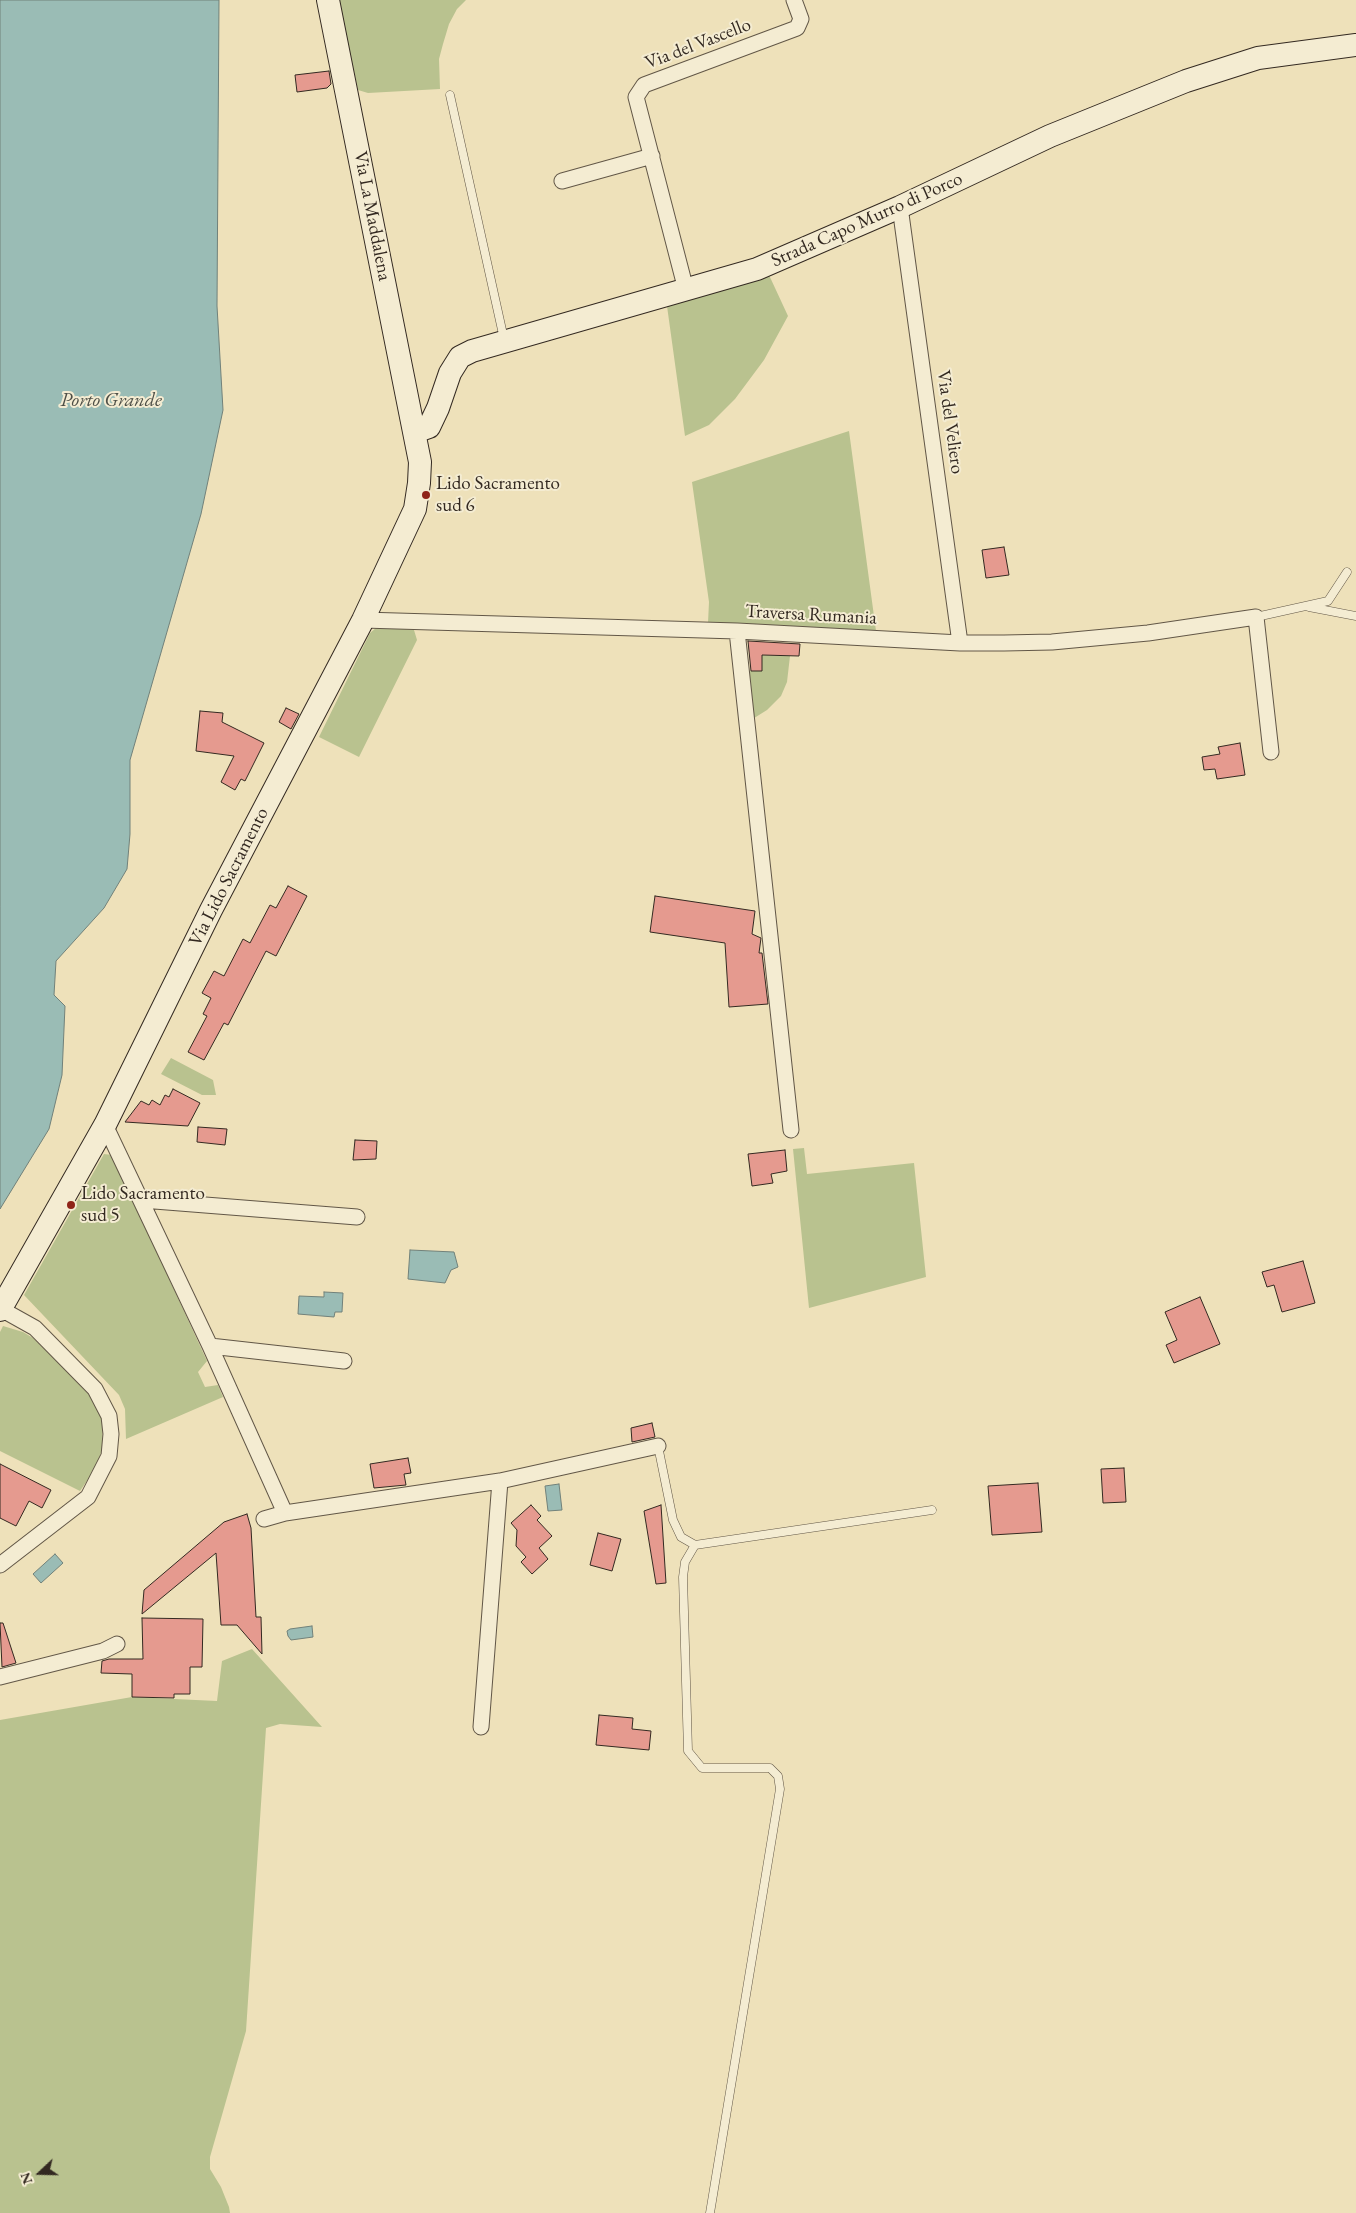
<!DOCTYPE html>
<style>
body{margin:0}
#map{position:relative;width:1356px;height:2213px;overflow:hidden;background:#eee1ba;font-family:"EB Garamond",serif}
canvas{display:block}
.north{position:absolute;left:15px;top:2148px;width:50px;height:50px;-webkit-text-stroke:4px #f4ecd2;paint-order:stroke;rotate:249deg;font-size:14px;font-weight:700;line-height:20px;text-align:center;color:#332921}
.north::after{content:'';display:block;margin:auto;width:18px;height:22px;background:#332921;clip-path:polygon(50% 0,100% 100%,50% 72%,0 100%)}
</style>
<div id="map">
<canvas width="1356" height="2213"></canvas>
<div class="north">N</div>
</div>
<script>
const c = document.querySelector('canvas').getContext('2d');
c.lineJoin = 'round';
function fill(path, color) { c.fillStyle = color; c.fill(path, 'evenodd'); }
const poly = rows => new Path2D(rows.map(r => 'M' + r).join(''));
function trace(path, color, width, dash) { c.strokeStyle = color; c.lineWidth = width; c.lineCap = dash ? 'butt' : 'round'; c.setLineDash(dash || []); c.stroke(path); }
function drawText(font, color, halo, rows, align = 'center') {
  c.font = font + ' "EB Garamond",serif'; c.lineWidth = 4; c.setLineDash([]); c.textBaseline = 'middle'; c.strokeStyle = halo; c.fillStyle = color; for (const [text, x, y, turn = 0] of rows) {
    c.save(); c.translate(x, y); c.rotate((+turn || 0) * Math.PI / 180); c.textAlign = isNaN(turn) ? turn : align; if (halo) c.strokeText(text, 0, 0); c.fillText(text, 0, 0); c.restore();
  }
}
const green = poly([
 [339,0,466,0,457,9,449,24,443,44,439,59,440,89,368,93,358,90],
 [769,275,788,316,764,360,735,399,709,425,685,436,667,306],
 [849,431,876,631,708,623,709,602,692,482],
 [388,627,414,630,417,640,359,757,319,737,370,633,376,628],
 [762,655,790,656,787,682,781,696,767,710,751,720,746,671,762,671],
 [171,1058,213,1080,216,1095,202,1095,161,1074],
 [804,1148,807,1174,914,1163,926,1277,809,1308,793,1149],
 [104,1154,112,1155,207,1361,198,1372,205,1387,218,1385,223,1397,126,1439,125,1409,119,1395,24,1295],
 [3,1326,23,1332,33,1338,96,1400,103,1424,102,1449,97,1466,80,1491,0,1451,0,1332],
 [252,1649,322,1727,280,1724,266,1728,246,2031,210,2157,210,2169,221,2187,229,2207,230,2213,0,2213,0,1720,132,1697,217,1701,222,1661]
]);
const water = poly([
 [0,0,219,0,217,306,223,410,201,514,130,760,130,834,127,869,104,908,56,961,54,995,65,1006,62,1075,49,1129,0,1209,0,0],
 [410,1250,454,1252,458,1267,451,1270,445,1283,408,1279,410,1250],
 [324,1292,343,1293,342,1312,335,1312,334,1317,298,1314,299,1296,324,1297,324,1292],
 [559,1484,562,1510,548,1511,545,1486,559,1484],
 [55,1554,63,1563,41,1583,33,1574,55,1554],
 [312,1626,313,1637,291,1640,288,1636,287,1631,290,1629,312,1626]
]);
const building = poly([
 [329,71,331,84,327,88,297,92,295,75,329,71],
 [1004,547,1009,575,986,578,982,550,1004,547],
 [748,641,800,644,799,656,762,655,762,671,751,671,748,641],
 [286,708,299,714,291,729,279,722,286,708],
 [200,711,223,713,222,722,264,743,245,781,241,779,235,790,221,782,234,756,196,751,200,711],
 [1240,743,1245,775,1217,779,1215,769,1204,770,1202,757,1220,754,1218,747,1240,743],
 [288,886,307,896,276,956,266,951,228,1025,224,1023,204,1060,188,1052,207,1016,203,1014,211,998,202,993,214,971,224,976,243,939,250,943,270,905,276,908,288,886],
 [655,896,755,911,752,934,761,938,759,953,762,953,768,1004,729,1007,725,943,650,932,655,896],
 [173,1089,200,1103,188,1126,125,1122,141,1101,149,1105,152,1100,160,1105,165,1095,169,1097,173,1089],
 [198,1127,227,1129,225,1145,197,1142,198,1127],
 [355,1140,377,1141,376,1159,353,1160,355,1140],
 [785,1150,787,1171,771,1174,773,1183,752,1186,748,1154,785,1150],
 [1303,1261,1315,1303,1282,1312,1274,1285,1267,1287,1262,1272,1303,1261],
 [1200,1297,1220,1344,1174,1363,1166,1345,1177,1340,1165,1312,1200,1297],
 [652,1423,655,1437,632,1442,631,1428,652,1423],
 [408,1458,411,1473,404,1474,406,1485,374,1488,370,1464,408,1458],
 [0,1464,51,1490,42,1508,29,1501,16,1526,0,1518,0,1464],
 [1124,1468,1126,1502,1103,1503,1101,1469,1124,1468],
 [1038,1483,1042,1532,992,1535,988,1486,1038,1483],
 [531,1505,541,1516,537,1520,552,1536,539,1548,548,1559,532,1574,521,1562,526,1557,516,1546,517,1530,511,1523,531,1505],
 [661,1505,666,1583,656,1584,644,1511,661,1505],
 [247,1514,251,1528,256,1617,261,1617,262,1654,237,1625,221,1625,216,1553,142,1614,144,1590,224,1522,247,1514],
 [598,1533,621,1539,612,1571,590,1565,598,1533],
 [142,1618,203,1619,202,1667,190,1667,190,1694,174,1694,174,1698,132,1697,132,1674,101,1673,102,1661,109,1659,143,1659,142,1618],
 [0,1623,3,1623,16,1663,2,1667,0,1623],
 [599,1715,633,1718,632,1729,651,1731,649,1750,596,1745,599,1715]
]);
const lane = poly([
 [450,95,504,339],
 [1309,607,1356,616],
 [1256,617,1328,601,1347,572],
 [658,1446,673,1520,681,1537,695,1545],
 [710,2213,780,1789,778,1776,770,1768,702,1768,688,1751,683,1577,685,1562,695,1545,932,1510]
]);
const street = poly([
 [562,181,652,156],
 [900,207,960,643],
 [686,290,636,97,644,85,797,28,801,19,794,0],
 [363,620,737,631,960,643,1004,643,1052,642,1148,633,1256,617,1271,752],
 [737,631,791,1130],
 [105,1125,210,1346,285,1513,500,1481,658,1446],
 [142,1200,357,1217],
 [210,1346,344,1361],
 [264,1519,285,1513],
 [0,1565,88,1497,109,1456,111,1434,109,1416,95,1389,35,1328,1,1309],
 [0,1677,103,1651,117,1644],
 [481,1727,500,1481]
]);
const secondary = poly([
 [415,432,429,427,438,408,450,373,460,357,472,351,757,269,900,207,1050,136,1186,81,1258,58,1356,45],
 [0,1310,105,1125,211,910,363,620,415,509,419,483,420,462,328,0]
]);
const markers = [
 [426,495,5,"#8f2418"],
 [71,1205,5,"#8f2418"]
];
const streetNames = [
 ["Via del Vascello",698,44,-21],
 ["Via La Maddalena",372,216,79],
 ["Strada Capo Murro di Porco",867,220,-24],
 ["Via del Veliero",950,422,82],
 ["Traversa Rumania",811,615,3],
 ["Via Lido Sacramento",229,877,-63]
];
const poiNames = [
 ["Lido Sacramento",436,484],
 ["sud 6",436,506],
 ["Lido Sacramento",81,1194],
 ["sud 5",81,1216]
];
const waterNames = [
 ["Porto Grande",111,401]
];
fill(green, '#b9c28f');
fill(water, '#9abcb5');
trace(water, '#71817a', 1);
fill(building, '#e59a8f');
trace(building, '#332921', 1);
trace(lane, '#625747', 9);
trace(street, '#625747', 17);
trace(secondary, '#332921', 24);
trace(lane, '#f4ecd2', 8);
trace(street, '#f4ecd2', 15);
trace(secondary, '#f4ecd2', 22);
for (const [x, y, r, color] of markers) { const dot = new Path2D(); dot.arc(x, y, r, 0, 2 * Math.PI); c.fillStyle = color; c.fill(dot); trace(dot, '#f4ecd2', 2); }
drawText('19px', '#332921', '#f4ecd2', streetNames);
drawText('19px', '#332921', '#f4ecd2', poiNames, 'left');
drawText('italic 20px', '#4d4e46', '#f4ecd2', waterNames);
</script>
